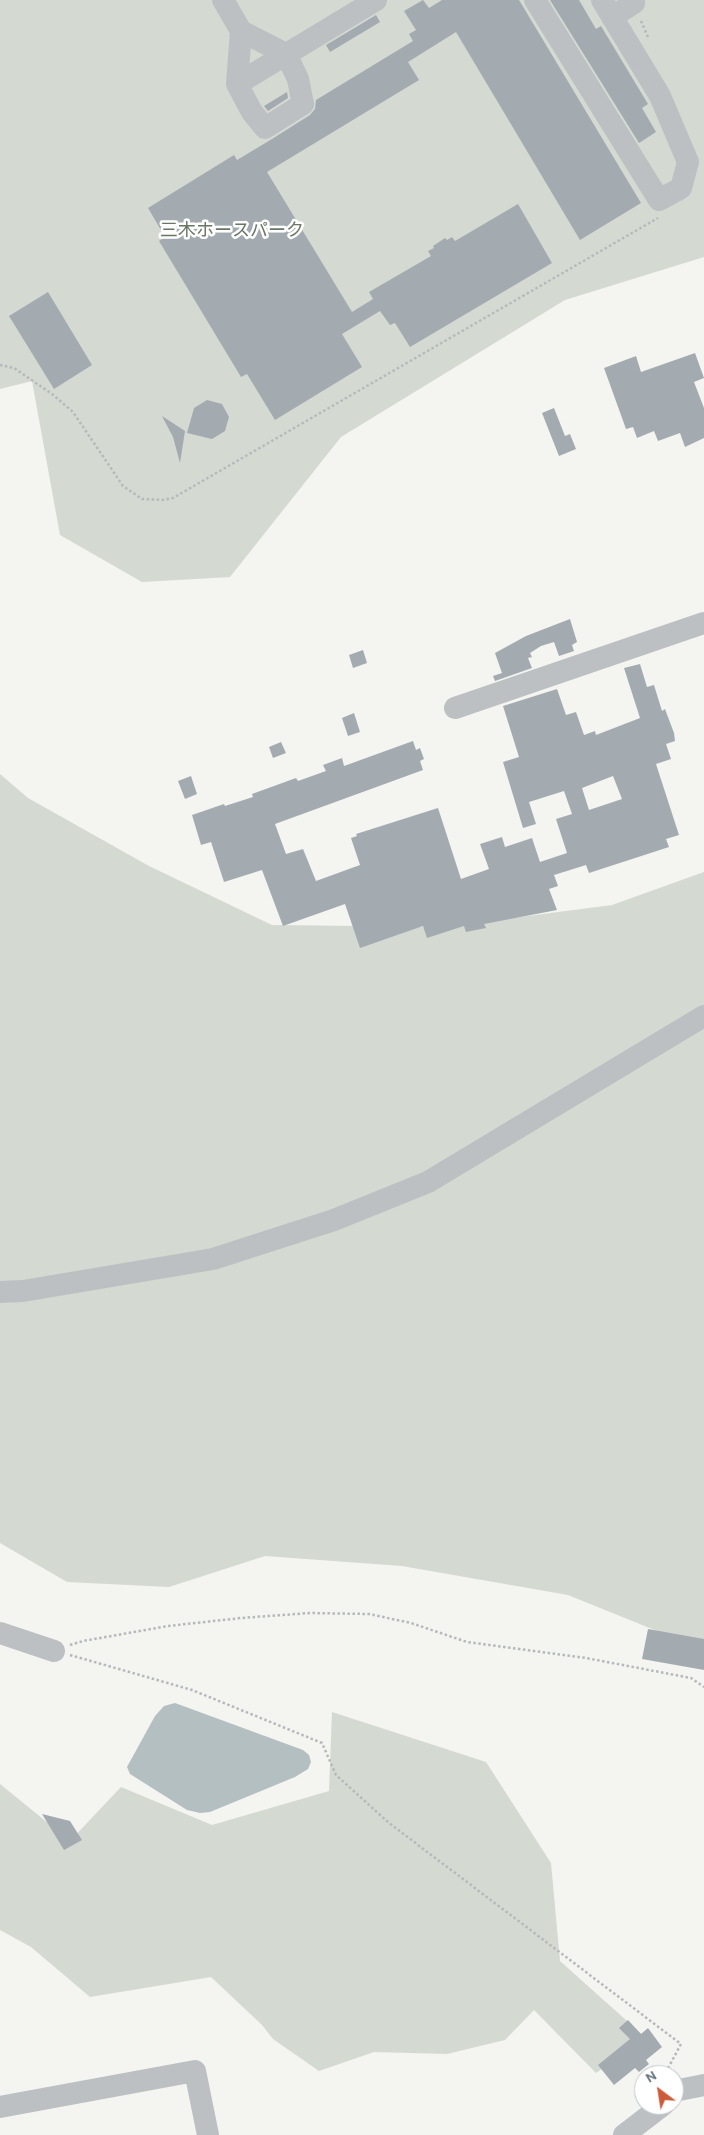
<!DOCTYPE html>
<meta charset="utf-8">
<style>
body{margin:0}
#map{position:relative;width:704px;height:2135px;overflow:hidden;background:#f4f4f1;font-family:Overpass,sans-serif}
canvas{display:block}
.north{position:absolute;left:634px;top:2065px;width:50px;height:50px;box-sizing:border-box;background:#fff;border:1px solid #c2c7cc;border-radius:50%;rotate:329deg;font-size:14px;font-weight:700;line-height:20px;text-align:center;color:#67747f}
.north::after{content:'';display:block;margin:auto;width:18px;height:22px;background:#cc5c39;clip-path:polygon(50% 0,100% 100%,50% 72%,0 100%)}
</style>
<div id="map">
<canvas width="704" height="2135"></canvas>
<div class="north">N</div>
</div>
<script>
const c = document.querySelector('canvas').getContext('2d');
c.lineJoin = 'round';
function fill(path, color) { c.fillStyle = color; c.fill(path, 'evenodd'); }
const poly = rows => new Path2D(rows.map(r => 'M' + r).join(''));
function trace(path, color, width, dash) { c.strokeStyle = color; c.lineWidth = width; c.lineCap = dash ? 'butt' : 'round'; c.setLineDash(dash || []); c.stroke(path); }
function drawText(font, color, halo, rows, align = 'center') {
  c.font = font + ' Overpass,"Noto Sans JP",sans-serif'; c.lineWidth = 5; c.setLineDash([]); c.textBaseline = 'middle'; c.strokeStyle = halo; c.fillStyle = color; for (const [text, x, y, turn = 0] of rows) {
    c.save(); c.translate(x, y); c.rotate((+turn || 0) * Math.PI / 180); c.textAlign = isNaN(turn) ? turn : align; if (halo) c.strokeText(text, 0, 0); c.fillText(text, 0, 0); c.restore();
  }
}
const green = poly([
 [0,0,704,0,704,257,565,300,341,437,230,577,142,582,60,535,32,381,0,389],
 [0,774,28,798,149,866,272,925,444,927,612,905,704,872,704,1650,568,1595,402,1566,265,1556,169,1587,67,1582,0,1543],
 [332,1712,486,1762,551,1863,560,1961,646,2038,596,2073,534,2010,505,2040,447,2054,374,2052,319,2071,273,2039,262,2025,211,1977,90,1997,31,1947,0,1930,0,1784,70,1841,121,1787,212,1825,329,1791]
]);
const water = poly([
 [175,1703,303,1750,309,1755,311,1762,308,1769,295,1777,210,1812,200,1813,187,1810,130,1774,127,1767,155,1716,164,1706]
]);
const building = poly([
 [423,0,429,8,442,0,519,0,641,203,580,240,456,32,408,62,419,80,267,172,352,312,373,299,369,292,431,256,428,251,434,248,433,246,445,238,447,240,452,237,455,241,518,204,552,263,410,347,395,323,390,325,380,311,342,334,362,367,275,420,247,374,241,377,159,241,165,237,148,208,234,155,237,160,272,139,310,115,315,109,316,100,413,41,409,34,416,30,404,11],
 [550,0,579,0,596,29,601,26,648,104,642,108,656,132,639,143],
 [376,15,380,22,330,52,326,45],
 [287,92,288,98,268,111,264,106],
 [48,292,92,365,54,389,9,316],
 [695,353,704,378,694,382,704,408,704,438,685,447,680,433,658,441,654,431,637,438,633,427,626,429,604,368,636,356,641,372],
 [207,400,222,404,229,417,225,431,212,439,187,433,194,408],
 [554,408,565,436,570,434,576,449,559,456,542,413],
 [162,416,185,431,180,463,173,437],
 [570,619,577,642,572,645,574,651,559,656,554,642,541,646,530,653,532,657,528,658,532,668,495,681,493,676,502,673,495,653,526,636],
 [363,650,367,663,353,668,349,655],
 [640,664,647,687,654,685,662,711,665,709,674,733,675,741,666,744,671,759,656,764,679,835,666,839,669,847,589,873,586,865,554,875,558,886,549,889,557,910,484,924,486,928,466,932,464,926,427,938,423,926,360,948,345,904,283,926,262,870,224,882,211,842,201,845,192,815,224,804,225,806,253,797,252,794,296,778,298,781,326,771,323,765,342,758,344,766,413,741,416,750,420,748,424,759,420,761,423,770,275,824,286,854,303,849,316,881,360,865,351,838,357,836,356,834,438,808,461,879,489,869,480,844,502,837,505,847,532,838,540,862,567,853,556,819,572,814,564,791,529,802,536,824,523,828,503,762,519,757,503,706,557,689,566,715,576,712,584,735,595,731,596,735,640,718,624,668],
 [613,776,622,799,589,810,582,788],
 [354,713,360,732,348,736,342,718],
 [281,742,286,753,273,758,269,747],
 [191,776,197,794,185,799,178,781],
 [648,1629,704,1639,704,1670,642,1659],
 [42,1814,70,1821,82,1840,64,1850],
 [628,2020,641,2034,648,2028,662,2047,646,2060,649,2064,639,2072,635,2068,614,2085,598,2065,630,2039,619,2028]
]);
const path = poly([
 [641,21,648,37],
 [0,365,14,368,52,394,73,412,123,486,142,499,162,500,173,498,658,218],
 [70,1645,83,1641,168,1626,241,1618,310,1613,369,1614,411,1623,467,1642,586,1658,691,1678,704,1687],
 [70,1655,192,1690,322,1743,336,1775,389,1823,681,2044,666,2072,666,2075]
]);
const minor = poly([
 [223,0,241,31,237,84,252,112,265,128,303,104,298,79,286,54,241,31],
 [535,0,659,200,681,188,688,162,660,96,602,0],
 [612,17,634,3,634,0],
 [237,84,376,0],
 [455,708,704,623],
 [0,1292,23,1291,213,1259,334,1220,428,1182,704,1016],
 [0,1633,54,1651],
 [674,2091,704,2085],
 [0,2107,195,2071,208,2135],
 [624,2135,663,2105]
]);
const parkNames = [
 ["三木ホースパーク",232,232]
];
fill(green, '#d4d9d1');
fill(water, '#b4bfc2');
fill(building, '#a4abb0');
trace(path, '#b6b9bb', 2.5, [2.5, 2.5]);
trace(minor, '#bcc0c3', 22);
drawText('18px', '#697765', '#fff', parkNames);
</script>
